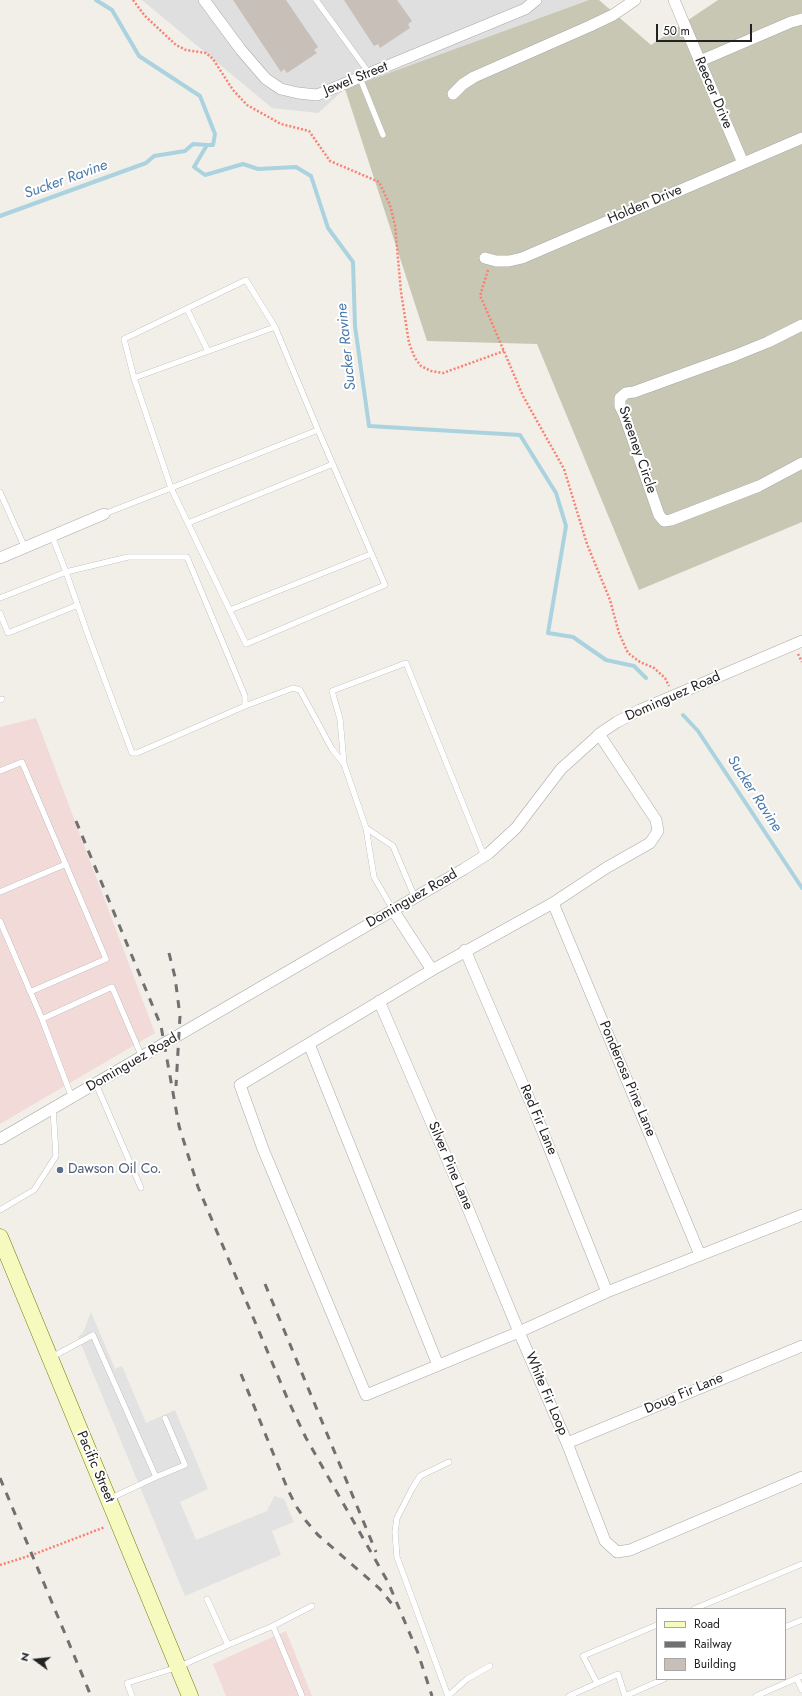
<!DOCTYPE html>
<style>
body{margin:0}
#map{position:relative;width:802px;height:1696px;overflow:hidden;background:#f2efe9;font-family:Jost,sans-serif}
canvas{display:block}
.legend{position:absolute;left:656px;top:1608px;width:130px;height:72px;box-sizing:border-box;background:#fff;border:1px solid #a7a7a7;margin:0;padding:5px 7px;list-style:none;font-size:12px;color:#222}
.legend li{display:flex;align-items:center;gap:8px;height:20px}
.legend b{width:20px;border:1px solid #a7a7a7}
.north{position:absolute;left:16px;top:1640px;width:40px;height:40px;-webkit-text-stroke:3px #fff;paint-order:stroke;rotate:285deg;font-size:11px;font-weight:700;line-height:16px;text-align:center;color:#222}
.north::after{content:'';display:block;margin:auto;width:14px;height:18px;background:#222;clip-path:polygon(50% 0,100% 100%,50% 72%,0 100%)}
.scale{position:absolute;left:656px;top:24px;width:96px;height:18px;box-sizing:border-box;border:2px solid #222;border-top:0;padding-left:5px;font-size:12px;line-height:14px;white-space:nowrap;color:#222;-webkit-text-stroke:3px #fff;paint-order:stroke}
</style>
<div id="map">
<canvas width="802" height="1696"></canvas>
<ul class="legend">
<li><b style="height:5px;background:#f7fabf"></b>Road</li>
<li><b style="height:5px;background:#707070"></b>Railway</li>
<li><b style="height:11px;background:#c7bfb8"></b>Building</li>
</ul>
<div class="north">N</div>
<div class="scale">50 m</div>
</div>
<script>
const c = document.querySelector('canvas').getContext('2d');
c.lineJoin = 'round';
function fill(path, color) { c.fillStyle = color; c.fill(path, 'evenodd'); }
const poly = rows => new Path2D(rows.map(r => 'M' + r).join(''));
function trace(path, color, width, dash) { c.strokeStyle = color; c.lineWidth = width; c.lineCap = dash ? 'butt' : 'round'; c.setLineDash(dash || []); c.stroke(path); }
function drawText(font, color, halo, rows, align = 'center') {
  c.font = font + ' Jost,sans-serif'; c.lineWidth = 4; c.setLineDash([]); c.textBaseline = 'middle'; c.strokeStyle = halo; c.fillStyle = color; for (const [text, x, y, turn = 0] of rows) {
    c.save(); c.translate(x, y); c.rotate((+turn || 0) * Math.PI / 180); c.textAlign = isNaN(turn) ? turn : align; if (halo) c.strokeText(text, 0, 0); c.fillText(text, 0, 0); c.restore();
  }
}
const residential = poly([
 [142,0,589,0,345,89,318,113,272,108]
]);
const commercial = poly([
 [36,718,155,1033,0,1124,0,727],
 [286,1631,312,1696,226,1696,213,1664]
]);
const construction = poly([
 [589,0,599,0,651,45,718,0,802,0,802,522,639,590,537,344,427,341,345,89]
]);
const parking = poly([
 [91,1312,115,1369,122,1366,146,1423,175,1410,208,1489,180,1502,196,1540,267,1511,275,1495,277,1497,284,1499,294,1522,272,1531,281,1555,185,1596,78,1337,83,1333]
]);
const stream = poly([
 [96,0,112,10,139,56,200,96,215,134,213,145,207,145],
 [0,216,146,163,154,156,185,151,193,144,207,145,194,167,205,175,243,164,258,169,296,167,311,176,328,228,353,262,355,326,369,426,520,435,556,493,566,526,548,633,573,637,606,660,634,666,646,678],
 [683,715,698,731,802,888]
]);
const building = poly([
 [233,0,286,0,318,47,314,50,317,53,287,73,284,69,281,72],
 [344,0,397,0,412,21,408,24,410,28,380,48,378,44,374,46]
]);
const path = poly([
 [133,0,145,16,176,45,186,50,206,53,213,59,233,90,247,105,281,124,309,131,330,161,379,182,390,205,395,225,401,292,409,343,415,358,421,366,431,371,443,373,504,351],
 [488,270,480,296,483,302,523,396,564,469,587,544,610,600,619,633,628,653,640,662,654,668,665,678,669,686],
 [798,654,802,662],
 [0,1565,32,1555,105,1527]
]);
const service = poly([
 [316,0,369,73],
 [360,78,383,135],
 [187,309,208,351],
 [134,378,124,339,246,280,275,327],
 [0,492,25,548],
 [104,514,171,488,318,430,385,585,246,644,171,488,134,378,275,327,318,430],
 [188,523,333,464],
 [0,598,66,572,88,635,132,753,137,753,245,706,245,696,187,557,128,557,66,572,52,536],
 [230,610,371,554],
 [0,613,8,633,78,605],
 [0,700,2,699],
 [245,706,293,688,300,690,332,749,344,764],
 [0,771,22,762,106,959,30,992],
 [366,828,374,877,393,910],
 [0,892,66,864],
 [415,898,393,846,366,828,344,764,340,719,332,691,406,663,484,856],
 [0,921,42,1019],
 [96,1084,141,1188],
 [72,1098,42,1019,112,987,142,1057],
 [0,1210,34,1190,56,1156,53,1108],
 [52,1357,93,1335,156,1477,109,1499],
 [156,1477,185,1465,165,1418],
 [207,1599,228,1645,273,1626,302,1696],
 [694,1609,802,1564],
 [273,1626,312,1606],
 [785,1627,802,1620],
 [797,1679,802,1690],
 [597,1683,583,1656,657,1625],
 [132,1696,127,1683,178,1667,228,1645],
 [448,1696,397,1557,395,1532,397,1518,412,1489,420,1476,449,1462],
 [448,1696,467,1679,490,1666],
 [569,1696,618,1674,625,1696],
 [625,1696,664,1679],
 [756,1696,802,1676]
]);
const minor = poly([
 [204,0,241,50,266,79,281,89,298,93,317,95,525,9,536,0],
 [674,0,743,163],
 [700,61,791,22,802,19],
 [453,94,463,84,474,77,590,26,613,15,635,0],
 [485,258,496,261,509,261,522,258,802,138],
 [802,325,768,342,736,355,634,392,626,393,620,398,620,406,624,414,659,515,664,521,671,520,759,486,802,463],
 [0,558,104,514],
 [599,734,656,820,658,831,650,843,606,868,553,903,432,970,240,1085,263,1149,366,1395,519,1332,607,1292,802,1215],
 [553,903,700,1255],
 [393,910,432,970],
 [465,950,536,1115,607,1292],
 [379,1001,457,1182,519,1332,567,1443,605,1541,617,1552,630,1550,802,1477],
 [309,1044,438,1365],
 [0,1139,464,869,489,853,516,828,561,769,602,732,617,722,640,710,802,641],
 [567,1443,802,1346]
]);
const secondary = poly([
 [0,1237,190,1696]
]);
const rail = poly([
 [76,821,161,1026,179,1126,198,1187,288,1400,306,1438,388,1582,418,1653,432,1696],
 [169,953,175,977,180,1016,176,1086],
 [265,1284,376,1552],
 [241,1374,288,1490,296,1506,306,1521,318,1535,380,1589,396,1609],
 [0,1478,91,1696]
]);
const markers = [
 [60,1170,4,"#5c6f8a"]
];
const streetNames = [
 ["Jewel Street",356,79,-22],
 ["Reecer Drive",713,93,67],
 ["Holden Drive",645,205,-23],
 ["Sweeney Circle",637,450,71],
 ["Dominguez Road",673,697,-24],
 ["Dominguez Road",412,899,-30],
 ["Dominguez Road",132,1063,-30],
 ["Ponderosa Pine Lane",627,1079,67],
 ["Red Fir Lane",538,1120,67],
 ["Silver Pine Lane",450,1166,67],
 ["White Fir Loop",546,1394,67],
 ["Doug Fir Lane",684,1394,-23],
 ["Pacific Street",95,1467,67]
];
const serviceNames = [
 ["Dawson Oil Co.",68,1170]
];
const waterNames = [
 ["Sucker Ravine",66,180,-20],
 ["Sucker Ravine",347,347,-96],
 ["Sucker Ravine",754,794,57]
];
fill(residential, '#e0dfdf');
fill(commercial, '#f2dad9');
fill(construction, '#c7c7b4');
fill(parking, '#e2e2e2');
trace(stream, '#aad3df', 4);
fill(building, '#c7bfb8');
trace(service, '#a9a9a9', 6);
trace(minor, '#a9a9a9', 12);
trace(secondary, '#707d05', 17);
trace(path, '#fa8072', 2.5, [2, 2]);
trace(service, '#fff', 5.5);
trace(minor, '#fff', 11);
trace(secondary, '#f7fabf', 16);
trace(rail, '#707070', 3, [8, 8]);
for (const [x, y, r, color] of markers) { const dot = new Path2D(); dot.arc(x, y, r, 0, 2 * Math.PI); c.fillStyle = color; c.fill(dot); trace(dot, '#fff', 1.5); }
drawText('14px', '#222', '#fff', streetNames);
drawText('14px', '#4e5e75', '#fff', serviceNames, 'left');
drawText('italic 15px', '#4a7aab', '#fff', waterNames);
</script>
